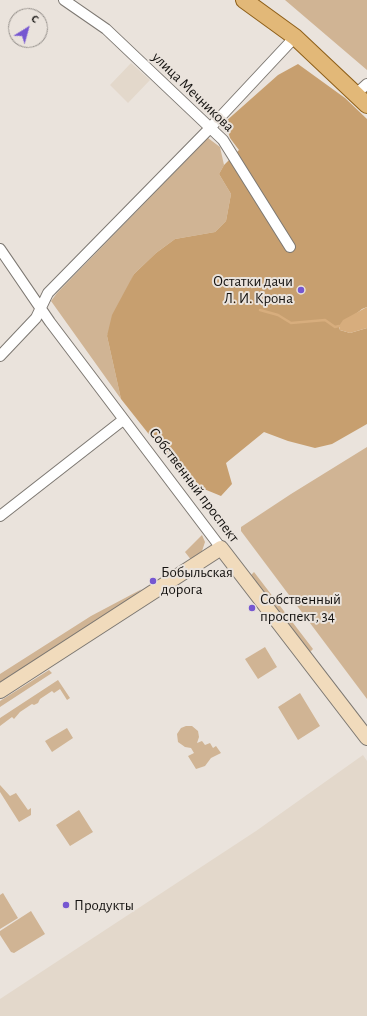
<!DOCTYPE html>
<meta charset="utf-8">
<style>
body{margin:0}
#map{position:relative;width:367px;height:1016px;overflow:hidden;background:#eae3dc;font-family:"Alegreya Sans",sans-serif}
canvas{display:block}
.north{position:absolute;left:8px;top:8px;width:40px;height:40px;box-sizing:border-box;background:#eae3dc;border:1px solid #95908b;border-radius:50%;rotate:37deg;font-size:11px;font-weight:700;line-height:16px;text-align:center;color:#151311}
.north::after{content:'';display:block;margin:auto;width:14px;height:18px;background:#7657d1;clip-path:polygon(50% 0,100% 100%,50% 72%,0 100%)}
</style>
<div id="map">
<canvas width="367" height="1016"></canvas>
<div class="north">С</div>
</div>
<script>
const c = document.querySelector('canvas').getContext('2d');
c.lineJoin = 'round';
function fill(path, color) { c.fillStyle = color; c.fill(path, 'evenodd'); }
const poly = rows => new Path2D(rows.map(r => 'M' + r).join(''));
function trace(path, color, width, dash) { c.strokeStyle = color; c.lineWidth = width; c.lineCap = dash ? 'butt' : 'round'; c.setLineDash(dash || []); c.stroke(path); }
function drawText(font, color, halo, rows, align = 'center') {
  c.font = font + ' "Alegreya Sans",sans-serif'; c.lineWidth = 4; c.setLineDash([]); c.textBaseline = 'middle'; c.strokeStyle = halo; c.fillStyle = color; for (const [text, x, y, turn = 0] of rows) {
    c.save(); c.translate(x, y); c.rotate((+turn || 0) * Math.PI / 180); c.textAlign = isNaN(turn) ? turn : align; if (halo) c.strokeText(text, 0, 0); c.fillText(text, 0, 0); c.restore();
  }
}
const built = poly([
 [131,63,150,80,128,103,110,85],
 [363,755,367,761,367,1016,0,1016,0,999,256,831]
]);
const green = poly([
 [285,0,367,0,367,70],
 [208,138,220,147,224,165,219,174,231,194,226,221,215,232,175,239,156,253,134,274,107,336,121,399,51,301,57,293],
 [367,447,367,699,241,531,241,527,291,494],
 [202,535,205,542,202,551,192,561,185,552],
 [254,572,313,649,310,652,251,575],
 [142,589,127,602,0,684,0,674,91,616],
 [265,647,277,667,258,679,245,659],
 [49,670,52,673,0,707,0,701],
 [58,680,70,698,67,700,60,689,54,693,52,691,40,699,38,703,34,705,32,704,20,712,14,719,12,717,0,726,0,718],
 [300,693,320,726,298,740,278,707],
 [186,726,192,726,198,731,199,737,197,743,202,741,205,745,210,743,213,748,216,746,221,753,211,758,205,766,196,769,188,756,194,753,191,748,185,747,178,742,177,734,181,728],
 [67,728,73,738,52,752,45,741],
 [0,785,10,796,16,793,28,810,31,808,31,815,19,822,0,792],
 [79,810,93,832,70,846,56,825],
 [3,893,18,918,0,929,0,895],
 [31,911,45,934,14,953,11,952,0,935,0,931]
]);
const forest = poly([
 [298,64,345,98,367,119,367,307,362,309,339,327,340,330,350,333,367,328,367,424,332,444,315,448,288,441,264,432,226,463,232,484,221,496,204,489,179,467,155,442,121,399,107,336,112,315,134,274,156,253,175,239,215,232,226,221,231,194,219,174,224,165,239,150,230,138,225,122,278,75]
]);
const water = poly([
 [367,307,367,328,350,333,340,330,339,326,343,320]
]);
const stream = poly([
 [260,310,278,315,291,323,325,320,335,327,339,326]
]);
const street = poly([
 [64,0,106,29,223,140,290,247],
 [356,94,367,84],
 [0,249,50,322,221,548],
 [0,356,36,318,48,293,210,128,295,37],
 [0,516,123,420]
]);
const secondary = poly([
 [0,691,221,548,367,738]
]);
const primary = poly([
 [244,0,295,37,367,105]
]);
const markers = [
 [301,290,4,"#7657d1"],
 [153,581,4,"#7657d1"],
 [252,608,4,"#7657d1"],
 [66,905,4,"#7657d1"]
];
const streetNames = [
 ["улица Мечникова",193,92,44],
 ["Собственный проспект",194,485,53]
];
const poiNames = [
 ["Остатки дачи",293,281,"right"],
 ["Л. И. Крона",293,298,"right"],
 ["Бобыльская",161,572],
 ["дорога",161,589],
 ["Собственный",260,599],
 ["проспект, 34",260,616],
 ["Продукты",74,905]
];
fill(built, '#e3d8cb');
fill(green, '#d0b494');
fill(forest, '#c79f6f');
fill(water, '#d7ad7d');
trace(stream, '#d7ad7d', 2.5);
trace(street, '#7d7872', 12);
trace(secondary, '#7d7872', 16);
trace(primary, '#8e5f19', 18);
trace(street, '#fff', 10);
trace(secondary, '#f1dbbc', 14);
trace(primary, '#e2b878', 16);
for (const [x, y, r, color] of markers) { const dot = new Path2D(); dot.arc(x, y, r, 0, 2 * Math.PI); c.fillStyle = color; c.fill(dot); trace(dot, '#eae3dc', 1.5); }
drawText('15px', '#151311', '#eae3dc', streetNames);
drawText('15px', '#151311', '#eae3dc', poiNames, 'left');
</script>
